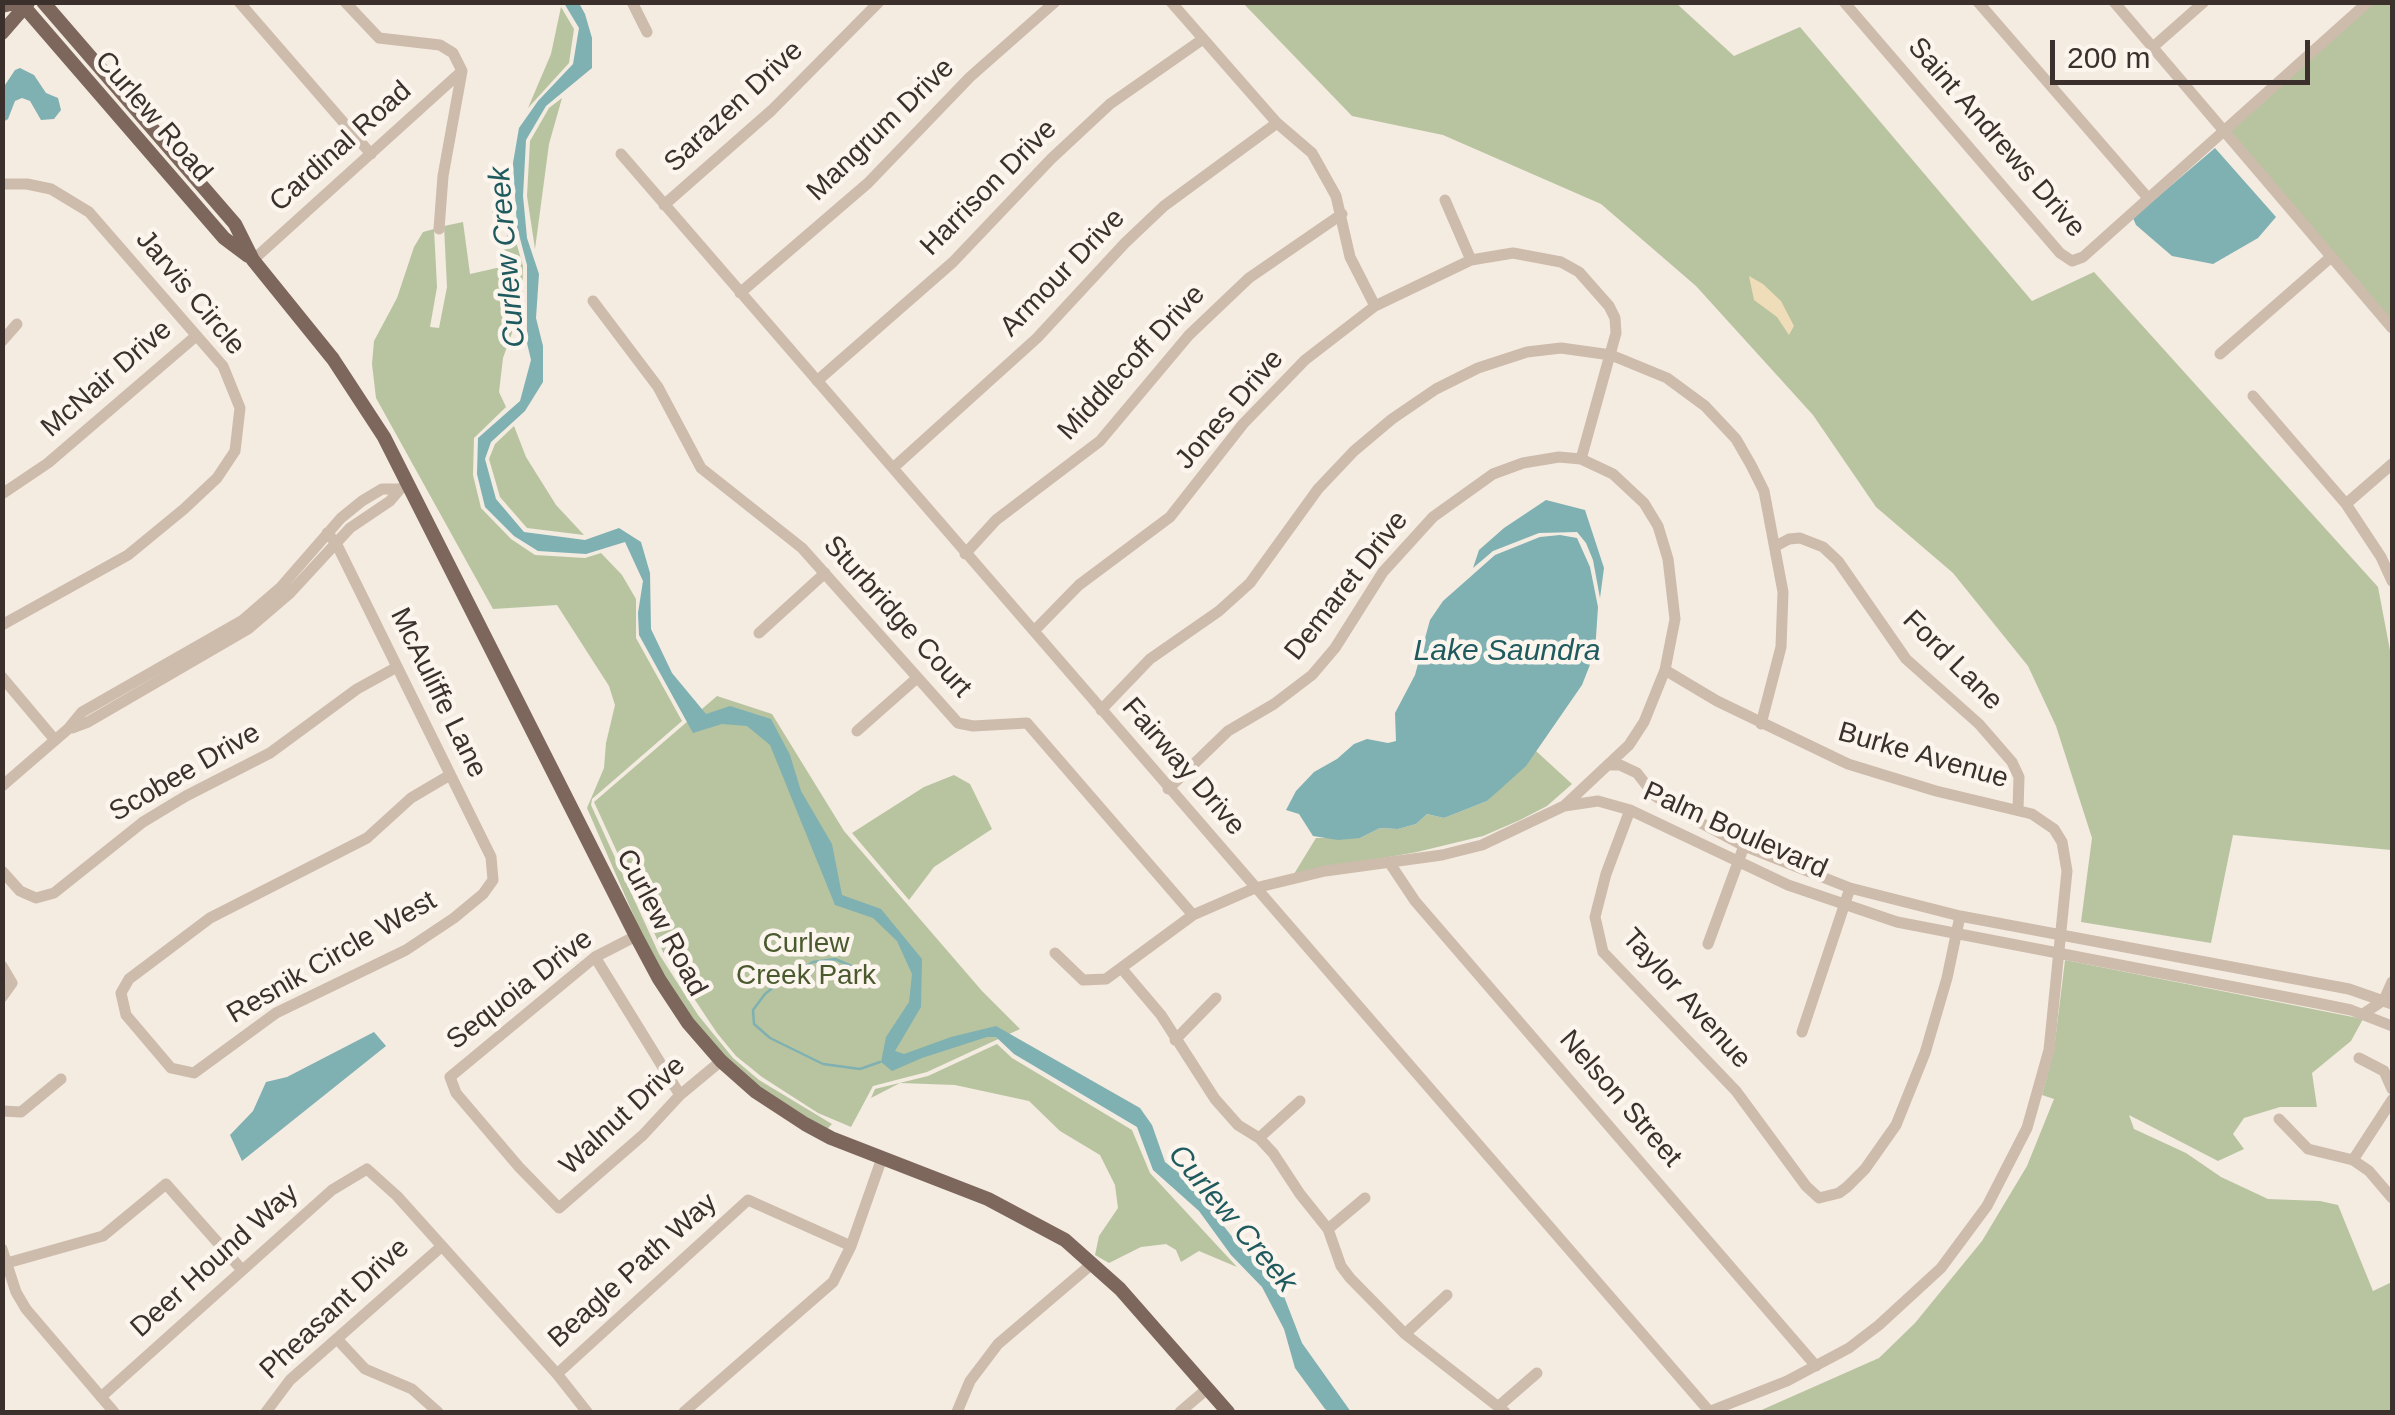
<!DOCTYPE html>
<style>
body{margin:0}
#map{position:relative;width:2395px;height:1415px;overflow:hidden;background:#f4ebe1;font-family:Helvetica,sans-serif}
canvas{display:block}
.frame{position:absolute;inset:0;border:5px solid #3b302b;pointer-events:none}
.scale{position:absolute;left:2050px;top:40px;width:260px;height:45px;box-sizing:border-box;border:5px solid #3b302b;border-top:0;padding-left:12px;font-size:30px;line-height:35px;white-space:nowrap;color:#3b302b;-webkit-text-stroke:8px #fbf5ee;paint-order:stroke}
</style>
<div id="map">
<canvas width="2395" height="1415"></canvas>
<div class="frame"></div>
<div class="scale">200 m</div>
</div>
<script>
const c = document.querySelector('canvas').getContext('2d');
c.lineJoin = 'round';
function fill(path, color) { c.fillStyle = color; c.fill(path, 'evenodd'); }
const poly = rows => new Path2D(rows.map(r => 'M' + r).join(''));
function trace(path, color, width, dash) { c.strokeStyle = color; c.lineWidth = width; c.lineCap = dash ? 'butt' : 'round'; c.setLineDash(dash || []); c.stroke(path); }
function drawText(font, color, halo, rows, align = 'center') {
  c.font = font + ' Helvetica,sans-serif'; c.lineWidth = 9; c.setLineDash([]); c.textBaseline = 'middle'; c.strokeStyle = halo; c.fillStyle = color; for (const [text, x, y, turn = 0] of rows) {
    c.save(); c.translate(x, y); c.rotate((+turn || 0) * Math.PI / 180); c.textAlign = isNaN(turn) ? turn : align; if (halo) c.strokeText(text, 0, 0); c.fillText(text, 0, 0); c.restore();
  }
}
const green = poly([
 [1243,3,1676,3,1734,56,1800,27,2032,301,2094,272,2378,587,2392,661,2391,850,2233,835,2211,943,2081,922,2092,838,2056,726,2028,666,1953,573,1876,507,1813,415,1696,286,1601,204,1443,135,1352,116],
 [2368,3,2392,3,2392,326,2224,129],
 [561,7,574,29,569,63,528,108,551,54],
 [562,98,549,144,535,249,527,196,530,141,549,108],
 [508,175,512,228,523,266,522,305,503,358,499,392,506,407,474,438,473,475,481,508,511,539,535,555,585,558,601,553,622,575,636,599,636,638,682,721,592,799,591,805,659,954,698,1015,733,1058,759,1080,832,1124,826,1130,776,1100,725,1058,677,1000,646,944,587,808,604,768,606,743,615,705,609,686,557,605,493,609,376,398,372,364,374,341,397,298,414,247,423,232,434,229,437,287,430,327,439,328,447,287,444,226,463,222,470,274,501,267,508,232,492,213],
 [514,426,526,457,556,505,584,535,527,528,500,497,489,459,495,444],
 [717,696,772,714,844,831,982,991,1020,1029,927,1072,873,1086,851,1127,818,1113,762,1077,736,1056,717,1033,663,952,594,802],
 [1536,751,1572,784,1547,806,1520,820,1483,836,1417,852,1294,874,1316,838,1360,838,1380,828,1398,829,1416,824,1427,814,1444,818,1487,801],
 [954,775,970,784,992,829,934,867,909,900,852,833,924,787],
 [2065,960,2363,1019,2351,1041,2312,1073,2317,1107,2280,1107,2244,1118,2233,1134,2244,1149,2218,1161,2129,1115,2134,1129,2186,1153,2221,1177,2268,1199,2320,1201,2338,1205,2373,1291,2392,1282,2392,1412,1757,1412,1879,1358,1915,1323,1982,1241,2027,1166,2054,1099,2042,1095,2054,1050],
 [997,1044,1012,1058,1132,1130,1150,1173,1237,1267,1199,1251,1181,1262,1176,1250,1166,1244,1141,1247,1109,1263,1095,1255,1099,1236,1118,1208,1115,1185,1100,1155,1060,1131,1029,1101,955,1085,900,1083,871,1098,875,1089,928,1076]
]);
const sand = poly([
 [1749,276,1763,284,1781,301,1794,326,1789,335,1777,317,1754,300]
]);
const water = poly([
 [564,3,579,3,585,14,592,38,592,68,546,106,526,140,523,196,527,238,539,274,536,318,543,346,543,382,525,411,491,442,485,459,496,499,524,532,585,540,619,528,641,542,650,573,651,629,672,673,706,714,730,706,771,719,790,755,801,791,832,844,842,895,881,909,922,959,921,1007,895,1051,904,1054,951,1037,996,1026,1140,1108,1152,1125,1165,1162,1188,1180,1240,1247,1261,1264,1280,1286,1302,1343,1351,1412,1330,1412,1325,1409,1295,1368,1284,1329,1262,1287,1231,1255,1199,1211,1153,1170,1137,1127,1014,1054,996,1037,987,1037,922,1058,892,1071,881,1062,886,1037,909,1002,912,974,897,941,873,918,835,905,770,745,747,726,722,724,693,733,639,635,638,613,643,581,625,542,586,554,538,551,514,536,485,507,477,474,478,438,520,401,531,360,527,343,527,265,517,227,513,163,519,128,538,101,573,64,579,28],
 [20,68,34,75,46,93,58,98,61,110,54,119,41,120,30,101,22,98,15,101,8,119,3,122,3,88,15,70],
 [2215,148,2276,217,2258,238,2213,264,2172,256,2136,225,2133,218],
 [1546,500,1585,510,1604,568,1600,598,1593,560,1586,543,1577,532,1539,533,1493,551,1473,568,1479,550,1504,528],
 [1560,535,1577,538,1590,567,1598,607,1595,652,1582,685,1526,766,1487,801,1444,818,1427,814,1416,824,1398,829,1380,828,1360,838,1338,840,1313,836,1299,814,1286,810,1296,791,1314,772,1337,759,1354,744,1367,739,1388,743,1396,741,1395,713,1415,675,1430,620,1443,601,1495,555,1540,537],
 [374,1032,386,1046,242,1161,230,1135,253,1111,266,1082,287,1077]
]);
const stream = poly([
 [856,968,835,959,813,962,787,976,765,994,753,1010,754,1024,770,1038,823,1064,860,1069,880,1062]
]);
const minor = poly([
 [239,2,371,154],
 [345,2,379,38,440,45,453,53,462,71,443,176,439,229],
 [632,2,647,32],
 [1171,2,1277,123,1312,153,1336,196,1350,257,1375,306],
 [1844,2,2060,253,2072,261,2083,257,2368,2],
 [1978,2,2148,198],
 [2114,2,2392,328],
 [2153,47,2204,2],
 [621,154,1710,1412],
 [2,184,27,184,51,189,89,212,223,366,240,408,235,451,217,478,184,509,128,555,2,625],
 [1445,200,1471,260],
 [664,205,772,110,879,2],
 [253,260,462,71],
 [740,293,868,183,970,77,1055,2],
 [593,301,658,387,701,468,802,548,958,723,973,726,1027,723,1193,915],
 [2,341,17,324],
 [2220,354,2331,257],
 [817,381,953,262,1051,159,1110,104,1203,39],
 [2253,396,2346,504,2381,557,2392,581],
 [893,468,1037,338,1125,243,1164,206,1277,123],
 [2,494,48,463,196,336],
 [2346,504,2392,464],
 [327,533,336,543,491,857,493,880,483,894,454,918,406,950,276,1013,194,1073,171,1068,126,1015,121,993,129,979,210,918,367,838,411,798,450,775],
 [1776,546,1789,539,1800,538,1823,547,1838,561,1906,659,1979,724,2012,762,2019,777,2018,810],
 [965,554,996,520,1100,441,1189,335,1249,278,1342,214],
 [1034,631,1079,585,1170,517,1243,424,1305,360,1375,306,1471,260,1513,253,1561,262,1579,272,1609,306,1615,318,1616,333,1581,459],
 [759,633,825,573],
 [1665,670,1717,701,1848,764,1936,791,2032,814,2054,829,2062,842,2067,871,2049,1050,2027,1128,1987,1206,1941,1268,1879,1325,1849,1348,1787,1381,1708,1412],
 [2,677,55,740],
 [1101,710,1150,659,1219,611,1250,583,1318,489,1354,451,1392,419,1436,389,1478,368,1527,352,1561,348,1611,355,1667,378,1705,406,1736,439,1751,465,1764,491,1783,592,1781,647,1761,724],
 [72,728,88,722,248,629,290,593,350,528,390,501,401,488],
 [857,731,917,678],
 [1610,765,1620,765,1637,773,1654,795,1671,807,1744,846,1850,888,1960,916,2349,989,2392,1004],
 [2,786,68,729,82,712,243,620,280,588,341,518,362,501,382,489,399,489],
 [1168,789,1228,731,1274,704,1312,675,1335,648,1383,572,1433,517,1493,474,1523,463,1559,457,1581,459,1613,474,1644,503,1658,526,1668,559,1675,619,1665,670,1644,722,1629,745,1564,806],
 [1630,810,1606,874,1595,917,1603,952,1736,1091,1806,1186,1819,1198,1839,1193,1847,1187,1865,1169,1896,1125,1925,1053,1947,978,1960,916],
 [1389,862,1415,901,1816,1366],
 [2,871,20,891,36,898,54,893,143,822,186,796,270,753,357,689,397,667],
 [636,936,595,957,450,1077,456,1093,519,1167,559,1208,643,1135,680,1095,721,1061],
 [1708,944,1744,846],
 [1055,953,1083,980,1106,979,1193,915,1255,888,1325,871,1442,855,1482,845,1564,806,1598,801,1630,810,1788,885,1897,922,2317,1003,2351,1010,2392,1026],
 [595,957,680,1095],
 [2,966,12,983,2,997],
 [1122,969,1161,1015,1215,1099,1238,1125,1259,1138,1273,1153,1300,1194,1328,1229,1341,1266,1350,1278,1405,1334,1505,1412],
 [2363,1014,2384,1000,2392,982],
 [1802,1032,1850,888],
 [1175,1040,1216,998],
 [2359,1058,2384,1071,2392,1089],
 [2,1111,21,1112,61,1079],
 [2279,1119,2308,1149,2353,1160,2369,1171,2392,1198],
 [1259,1138,1300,1101],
 [2353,1160,2392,1100],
 [1328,1229,1365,1198],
 [2,1249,16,1292,26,1309,114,1412],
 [7,1263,103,1236,166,1184,242,1270],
 [1405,1334,1447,1295],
 [337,1339,365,1369,412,1389,438,1412],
 [557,1374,748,1200,851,1246],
 [101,1397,332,1190,367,1169,397,1196,557,1374,587,1412],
 [1499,1406,1537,1373],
 [266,1412,290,1380,442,1246],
 [684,1412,833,1282,851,1246,882,1158],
 [957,1412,970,1381,998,1344,1093,1263],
 [1180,1412,1207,1389]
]);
const major = poly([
 [20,2,224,238,248,256],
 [43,2,235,224,253,260,333,359,384,437,636,936,659,979,688,1023,721,1061,756,1092,805,1124,831,1138,988,1199,1065,1240,1120,1289,1228,1412],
 [2,6,19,2],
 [2,33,28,3]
]);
const streetNames = [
 ["Sarazen Drive",734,107,-43],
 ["Curlew Road",153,117,49],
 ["Mangrum Drive",881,130,-44],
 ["Saint Andrews Drive",1996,138,49],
 ["Cardinal Road",341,147,-42],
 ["Harrison Drive",989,188,-45],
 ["Armour Drive",1063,273,-46],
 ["Jarvis Circle",190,293,50],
 ["Middlecoff Drive",1132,363,-47],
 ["McNair Drive",107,379,-41],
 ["Jones Drive",1230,410,-49],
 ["Demaret Drive",1347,586,-52],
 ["Sturbridge Court",897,617,48],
 ["Ford Lane",1952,661,45],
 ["McAuliffe Lane",438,693,64],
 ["Burke Avenue",1923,756,16],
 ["Fairway Drive",1183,767,49],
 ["Scobee Drive",185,773,-30],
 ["Palm Boulevard",1735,831,24],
 ["Curlew Road",661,923,62],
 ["Resnik Circle West",332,958,-30],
 ["Sequoia Drive",520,990,-38],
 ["Taylor Avenue",1686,999,48],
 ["Nelson Street",1620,1099,49],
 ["Walnut Drive",623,1116,-43],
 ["Deer Hound Way",215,1261,-42],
 ["Beagle Path Way",633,1271,-42],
 ["Pheasant Drive",335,1309,-43]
];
const parkNames = [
 ["Curlew",806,944],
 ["Creek Park",806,976]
];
const waterNames = [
 ["Curlew Creek",508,257,-95],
 ["Lake Saundra",1507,652],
 ["Curlew Creek",1232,1219,50]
];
fill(green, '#b8c4a0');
fill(sand, '#efdcb8');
fill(water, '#7fb0b2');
trace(stream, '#7fb0b2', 2.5);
trace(minor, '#cdbbac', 11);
trace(major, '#7d675c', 14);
drawText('28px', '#3b302b', '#fbf5ee', streetNames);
drawText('28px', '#4a5a2e', '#fbf5ee', parkNames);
drawText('italic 30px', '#1f5a5e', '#fbf5ee', waterNames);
</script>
